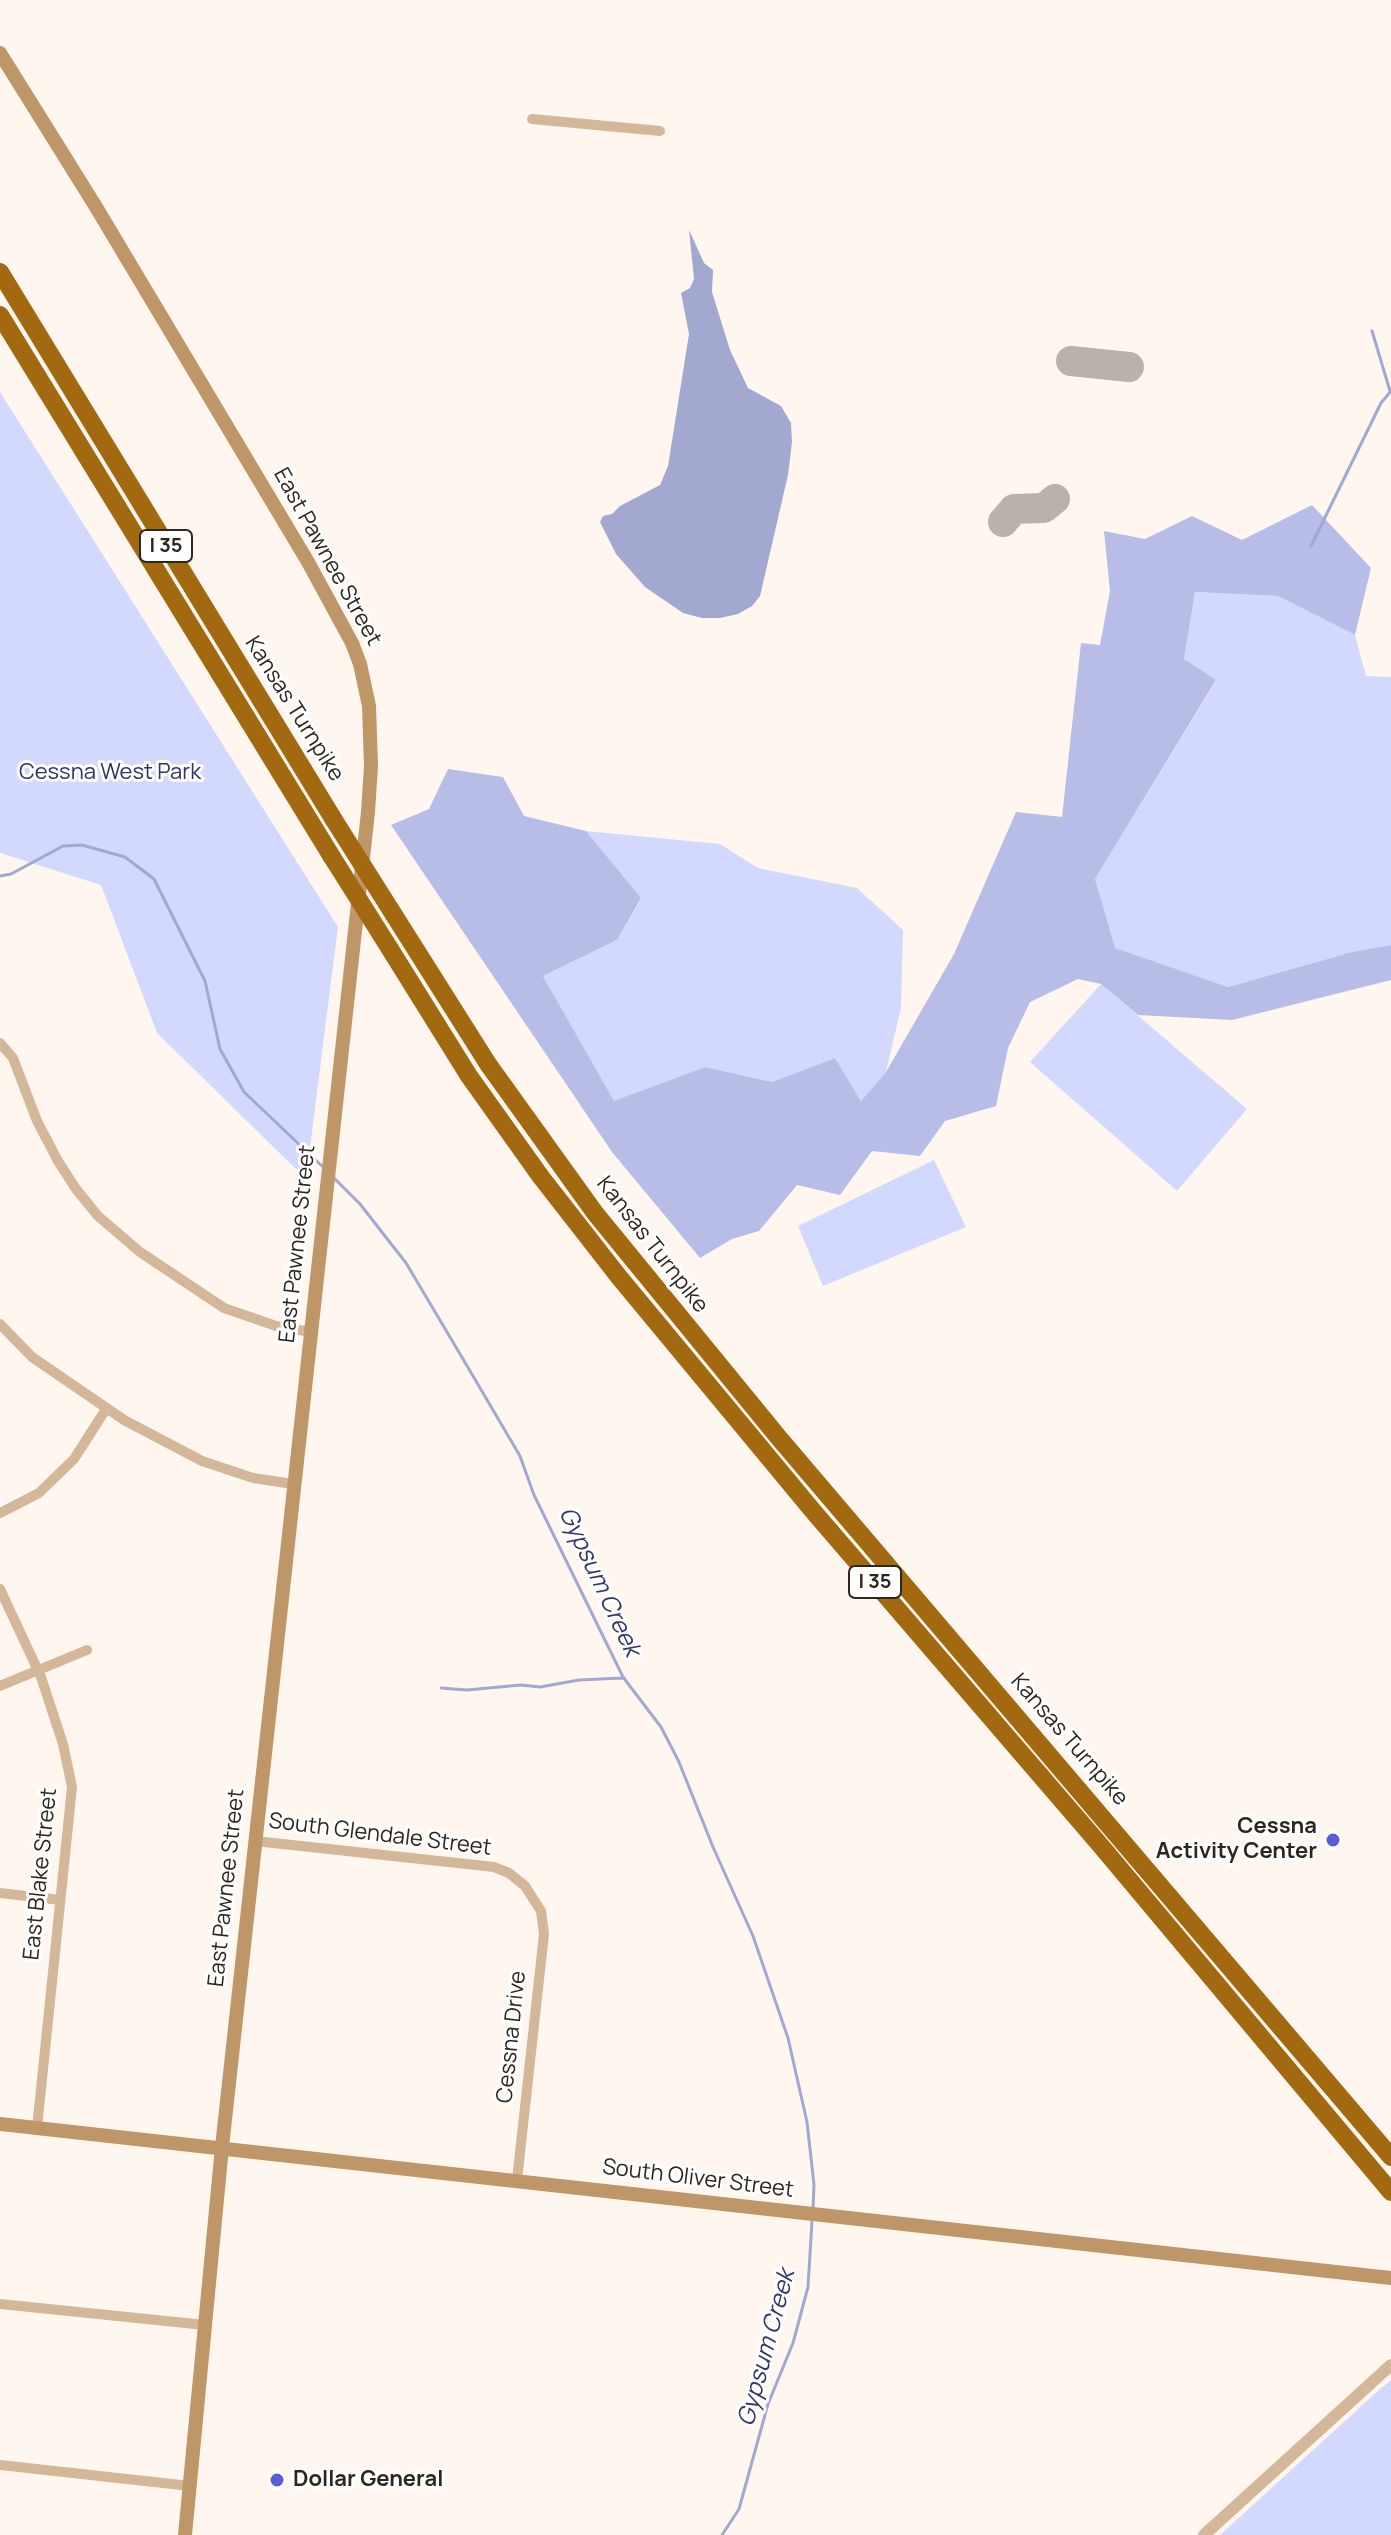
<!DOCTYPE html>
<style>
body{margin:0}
canvas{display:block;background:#fff7ef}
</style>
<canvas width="1391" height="2535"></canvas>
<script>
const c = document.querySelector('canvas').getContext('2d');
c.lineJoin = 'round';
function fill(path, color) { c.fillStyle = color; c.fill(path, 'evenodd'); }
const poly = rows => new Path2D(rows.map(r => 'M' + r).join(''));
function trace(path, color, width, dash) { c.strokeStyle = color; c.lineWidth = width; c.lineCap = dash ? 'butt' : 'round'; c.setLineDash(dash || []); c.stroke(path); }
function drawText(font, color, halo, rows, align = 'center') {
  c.font = font + ' Manrope,sans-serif'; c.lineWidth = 6; c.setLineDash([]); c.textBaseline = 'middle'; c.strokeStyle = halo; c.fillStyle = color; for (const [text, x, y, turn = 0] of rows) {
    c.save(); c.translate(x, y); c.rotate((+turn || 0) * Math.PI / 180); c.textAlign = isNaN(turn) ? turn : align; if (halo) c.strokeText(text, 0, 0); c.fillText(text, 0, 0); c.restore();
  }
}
const green = poly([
 [0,392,338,927,306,1179,157,1033,101,885,0,853],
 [1195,592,1278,596,1355,635,1366,676,1391,677,1391,945,1352,952,1228,987,1114,948,1095,879,1216,681,1184,659],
 [586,831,720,844,758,868,857,888,903,930,901,1008,886,1072,861,1101,835,1058,772,1082,705,1067,614,1102,543,976,617,940,641,899],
 [1101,984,1247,1109,1177,1191,1030,1062],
 [934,1160,966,1227,823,1286,798,1226],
 [1391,2380,1391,2535,1220,2535,1381,2388]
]);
const forest = poly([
 [1312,505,1371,568,1355,635,1278,596,1195,592,1184,659,1216,680,1095,879,1115,948,1228,987,1352,952,1391,945,1391,980,1232,1020,1138,1015,1101,984,1078,979,1030,1002,1008,1048,996,1106,945,1121,920,1156,872,1151,840,1195,797,1185,759,1231,732,1239,700,1258,612,1152,391,825,429,809,448,769,503,777,524,816,586,831,641,898,617,940,543,976,614,1101,705,1067,772,1082,835,1058,861,1101,886,1072,954,954,1016,812,1062,817,1081,643,1100,645,1110,591,1104,531,1145,539,1192,516,1242,540]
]);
const water = poly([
 [689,230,704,263,713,270,712,292,730,350,748,388,781,406,791,423,792,442,788,475,760,596,752,606,738,614,720,618,702,618,683,613,645,587,616,554,600,522,603,516,612,514,620,506,660,485,668,466,689,334,681,293,690,288,694,279]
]);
const stream = poly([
 [1372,331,1390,391],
 [1311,546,1381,403,1391,391],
 [0,876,11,874,63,846,82,845,125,857,154,879,205,981,220,1049,244,1092,323,1167],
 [334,1178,360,1204,406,1263,463,1359,520,1456,534,1495,623,1677,661,1727,679,1762,713,1847,753,1936,788,2038,807,2122,814,2185,813,2209],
 [441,1688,467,1690,521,1685,540,1687,579,1680,623,1678],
 [722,2535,739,2509,768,2404,793,2343,808,2287,812,2221]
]);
const taxiway = poly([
 [1071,361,1129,367],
 [1003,522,1014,509,1044,508,1055,499]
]);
const minor = poly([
 [532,119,660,131],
 [0,1043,13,1058,37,1121,58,1161,76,1189,98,1216,140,1252,224,1308,276,1326,311,1332],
 [0,1324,32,1357,124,1420,202,1461,253,1478,293,1484],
 [0,1513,39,1493,74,1459,106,1409],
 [0,1589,41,1677,63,1744,72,1787,37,2128],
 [0,1686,87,1650],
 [255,1841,494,1867,509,1873,525,1886,541,1911,544,1934,517,2180],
 [0,1893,60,1900],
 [0,2304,205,2325],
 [0,2465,190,2486]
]);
const tertiary = poly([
 [1204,2535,1391,2365]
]);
const secondary = poly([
 [0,53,96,207,308,562,352,643,360,664,369,706,371,766,368,812,222,2147,185,2535],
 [0,2124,1391,2278]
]);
const motorway = poly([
 [0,272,334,820],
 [0,315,332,857],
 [394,915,488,1064,595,1213,779,1438,1391,2157],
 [390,949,469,1076,541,1177,619,1277,813,1511,1101,1846,1391,2192]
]);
const motorwayBridge = poly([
 [334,820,394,915],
 [332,857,390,949]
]);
const markers = [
 [1333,1840,8,"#5c5dd5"],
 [277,2480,8,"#5c5dd5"]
];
const shields = [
 [166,546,52],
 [875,1582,52]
];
const shieldNames = [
 ["I 35",166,546],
 ["I 35",875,1582]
];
const streetNames = [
 ["East Pawnee Street",327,557,61],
 ["Kansas Turnpike",294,709,58],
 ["East Pawnee Street",298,1244,-84],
 ["Kansas Turnpike",652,1245,52],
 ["Kansas Turnpike",1069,1740,49],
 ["South Glendale Street",380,1835,7],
 ["East Blake Street",41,1874,-84],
 ["East Pawnee Street",227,1888,-84],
 ["Cessna Drive",512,2037,-84],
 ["South Oliver Street",698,2179,7]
];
const parkNames = [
 ["Cessna West Park",110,773]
];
const poiNames = [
 ["Cessna",1317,1827],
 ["Activity Center",1317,1852],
 ["Dollar General",293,2480,"left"]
];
const waterNames = [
 ["Gypsum Creek",599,1582,65],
 ["Gypsum Creek",767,2348,-75]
];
fill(green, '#d3d9fe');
fill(forest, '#b7bde6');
fill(water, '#a2a8d0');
trace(stream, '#a2a8d0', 3);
trace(taxiway, '#bab2aa', 30);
trace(minor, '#d3b798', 10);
trace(tertiary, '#d3b798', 12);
trace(secondary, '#bf9667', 14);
trace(motorway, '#a26911', 18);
trace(motorwayBridge, '#a26911', 18);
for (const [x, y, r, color] of markers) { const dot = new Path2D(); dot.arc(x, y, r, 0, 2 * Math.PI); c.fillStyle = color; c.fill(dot); trace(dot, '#fff', 3); }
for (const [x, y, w] of shields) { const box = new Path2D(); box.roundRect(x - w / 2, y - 16, w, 32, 6); c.fillStyle = '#fff'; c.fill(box); trace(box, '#2d261e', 2); }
drawText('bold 20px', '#2d261e', null, shieldNames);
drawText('22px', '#2d261e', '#fff', streetNames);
drawText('22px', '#303367', '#fff', parkNames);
drawText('bold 22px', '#2d261e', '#fff', poiNames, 'right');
drawText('italic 24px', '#33376a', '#fff', waterNames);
</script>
